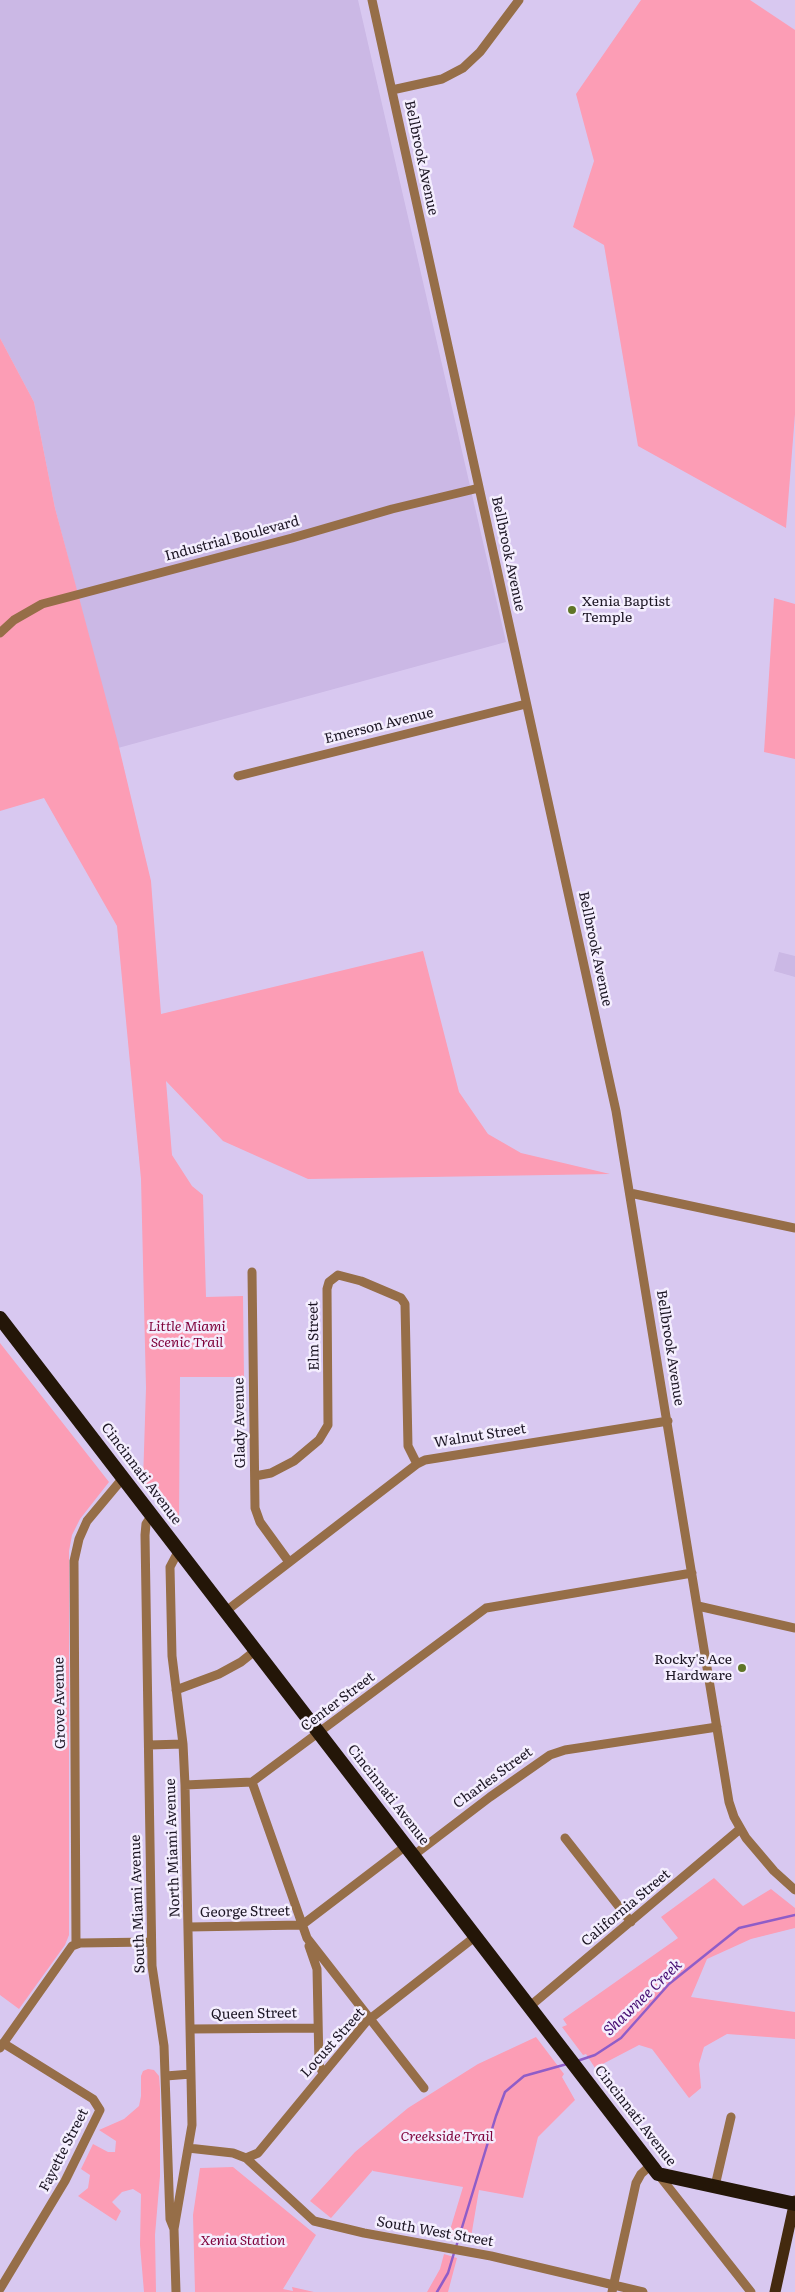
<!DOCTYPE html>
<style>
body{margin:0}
canvas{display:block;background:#d8c8f0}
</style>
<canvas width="795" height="2292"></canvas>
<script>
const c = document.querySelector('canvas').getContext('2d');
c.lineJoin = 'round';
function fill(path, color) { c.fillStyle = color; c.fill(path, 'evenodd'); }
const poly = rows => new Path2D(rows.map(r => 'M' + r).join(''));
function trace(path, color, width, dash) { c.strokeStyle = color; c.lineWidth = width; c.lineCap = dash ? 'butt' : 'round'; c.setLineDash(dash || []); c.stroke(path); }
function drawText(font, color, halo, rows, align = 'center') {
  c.font = font + ' Literata,serif'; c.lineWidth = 5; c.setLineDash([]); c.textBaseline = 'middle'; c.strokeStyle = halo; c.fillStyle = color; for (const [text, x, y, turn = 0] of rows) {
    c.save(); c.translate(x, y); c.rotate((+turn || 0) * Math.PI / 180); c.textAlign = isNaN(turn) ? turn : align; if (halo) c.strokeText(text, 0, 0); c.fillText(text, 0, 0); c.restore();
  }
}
const built = poly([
 [0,0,358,0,506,642,118,748,55,508,34,402,0,338],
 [779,952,795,956,795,977,774,971]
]);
const green = poly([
 [641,0,750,0,795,30,795,414,786,528,638,446,604,245,573,227,594,161,576,94],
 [0,338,34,402,55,508,118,743,151,881,161,1014,423,951,459,1092,488,1134,521,1153,610,1174,308,1179,223,1141,166,1081,172,1155,192,1186,203,1195,206,1297,243,1296,244,1377,180,1377,179,1526,146,1489,143,1481,146,1388,141,1179,117,926,44,798,0,811],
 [774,598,795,604,795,759,764,752],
 [0,1343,109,1482,80,1519,72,1535,69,1551,69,1935,65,1945,19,2009,0,1995],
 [714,1878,743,1906,771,1889,795,1908,795,1928,751,1939,707,1959,691,1997,795,2012,795,2039,727,2034,704,2047,699,2064,701,2088,689,2098,652,2049,639,2045,595,2068,586,2054,583,2055,562,2027,567,2025,563,2019,678,1938,661,1917],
 [536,2037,564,2074,562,2077,575,2100,538,2137,523,2198,479,2190,470,2243,447,2240,463,2187,373,2171,373,2170,331,2218,310,2201,355,2152,408,2108,478,2064],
 [148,2069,154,2070,159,2076,160,2089,160,2176,155,2235,156,2292,144,2292,140,2245,141,2194,133,2189,122,2192,112,2202,121,2211,116,2221,78,2196,88,2188,90,2175,81,2169,93,2144,108,2152,115,2152,116,2141,99,2130,124,2119,139,2106,141,2096,141,2076,143,2071],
 [233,2167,316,2235,283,2289,293,2291,292,2287,314,2292,195,2292,193,2215,200,2168],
 [444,2254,457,2258,448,2292,427,2292,440,2269]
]);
const stream = poly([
 [577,2061,595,2055,621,2038,669,1984,739,1928,795,1915],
 [456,2247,496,2116,505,2092,524,2076,567,2064],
 [437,2292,448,2273,454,2253]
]);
const minor = poly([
 [372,0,616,1111,729,1802,734,1817,746,1838,774,1871,795,1890],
 [392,90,442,79,463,68,480,52,519,0],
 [0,633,14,620,42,604,292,538,392,509,479,488],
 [238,776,526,704],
 [630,1193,795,1228],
 [252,1272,255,1508,260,1522,289,1562],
 [255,1476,271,1473,294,1461,319,1440,328,1425,327,1289,329,1282,338,1275,361,1281,401,1298,405,1304,408,1446,417,1464],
 [152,1515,146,1524,145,1535,152,1966,164,2046,170,2219,174,2229,176,2292],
 [698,1606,795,1628],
 [226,1611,417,1464,425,1460,668,1421],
 [176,1690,219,1674,241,1662,256,1650],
 [149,1745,183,1744],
 [252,1782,307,1938,424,2088],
 [185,1785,252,1782,486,1608,692,1573],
 [565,1838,631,1922],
 [414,1855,490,1797,550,1755,565,1750,717,1727],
 [189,1927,302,1925,407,1845],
 [76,1944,74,1561,79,1539,87,1521,123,1478],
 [309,1946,317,1969,319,2065,323,2073],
 [529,2007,740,1829],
 [191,2029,318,2028],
 [0,2048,72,1946,80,1943,151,1942],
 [166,2076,191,2074],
 [188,2148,233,2153,246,2158,314,2221,364,2233,491,2256,643,2292],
 [246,2158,258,2153,366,2022,476,1936],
 [658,2174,751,2292],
 [715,2186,731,2117],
 [174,2229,192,2125,185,1785,183,1744,172,1656,170,1567,179,1550],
 [0,2289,65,2181,100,2110,93,2099,3,2043],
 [612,2292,636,2183,641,2174,651,2165]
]);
const major = poly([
 [775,2292,795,2201]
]);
const highway = poly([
 [0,1318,658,2174,795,2204]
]);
const markers = [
 [572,610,5,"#5f7526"],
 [742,1668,5,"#5f7526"]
];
const streetNames = [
 ["Bellbrook Avenue",421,158,78],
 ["Industrial Boulevard",232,539,-15],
 ["Bellbrook Avenue",508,554,78],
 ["Emerson Avenue",379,726,-14],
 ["Bellbrook Avenue",595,949,78],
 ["Elm Street",314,1336,-91],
 ["Bellbrook Avenue",670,1348,81],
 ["Glady Avenue",240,1423,-91],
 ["Walnut Street",480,1436,-9],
 ["Cincinnati Avenue",141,1474,53],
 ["Center Street",338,1702,-37],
 ["Grove Avenue",60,1703,-91],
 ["Charles Street",493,1778,-36],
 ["Cincinnati Avenue",388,1795,52],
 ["North Miami Avenue",173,1848,-92],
 ["South Miami Avenue",138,1904,-92],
 ["California Street",626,1908,-40],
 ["George Street",245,1912,-1],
 ["Queen Street",254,2014,-1],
 ["Locust Street",333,2043,-48],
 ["Cincinnati Avenue",635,2116,52],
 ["Fayette Street",64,2150,-63],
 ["South West Street",435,2232,10]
];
const poiNames = [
 ["Xenia Baptist",582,602],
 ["Temple",582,618],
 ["Rocky's Ace",732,1660,"right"],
 ["Hardware",732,1676,"right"]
];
const parkNames = [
 ["Little Miami",187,1327],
 ["Scenic Trail",187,1343],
 ["Creekside Trail",447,2137],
 ["Xenia Station",243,2241]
];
const waterNames = [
 ["Shawnee Creek",643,1998,-44]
];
fill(built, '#cbb8e5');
fill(green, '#fc9db5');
trace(stream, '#8f5dc8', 2.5);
trace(minor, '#966e48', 9);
trace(major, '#442a0f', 11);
trace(highway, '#241608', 14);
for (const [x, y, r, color] of markers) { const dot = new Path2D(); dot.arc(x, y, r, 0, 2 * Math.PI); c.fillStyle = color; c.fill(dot); trace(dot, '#f4eefe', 2); }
drawText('14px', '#1c1624', '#f4eefe', streetNames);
drawText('14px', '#1c1624', '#f4eefe', poiNames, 'left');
drawText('italic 14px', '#7e003a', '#f4eefe', parkNames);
drawText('italic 15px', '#450c71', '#f4eefe', waterNames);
</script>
